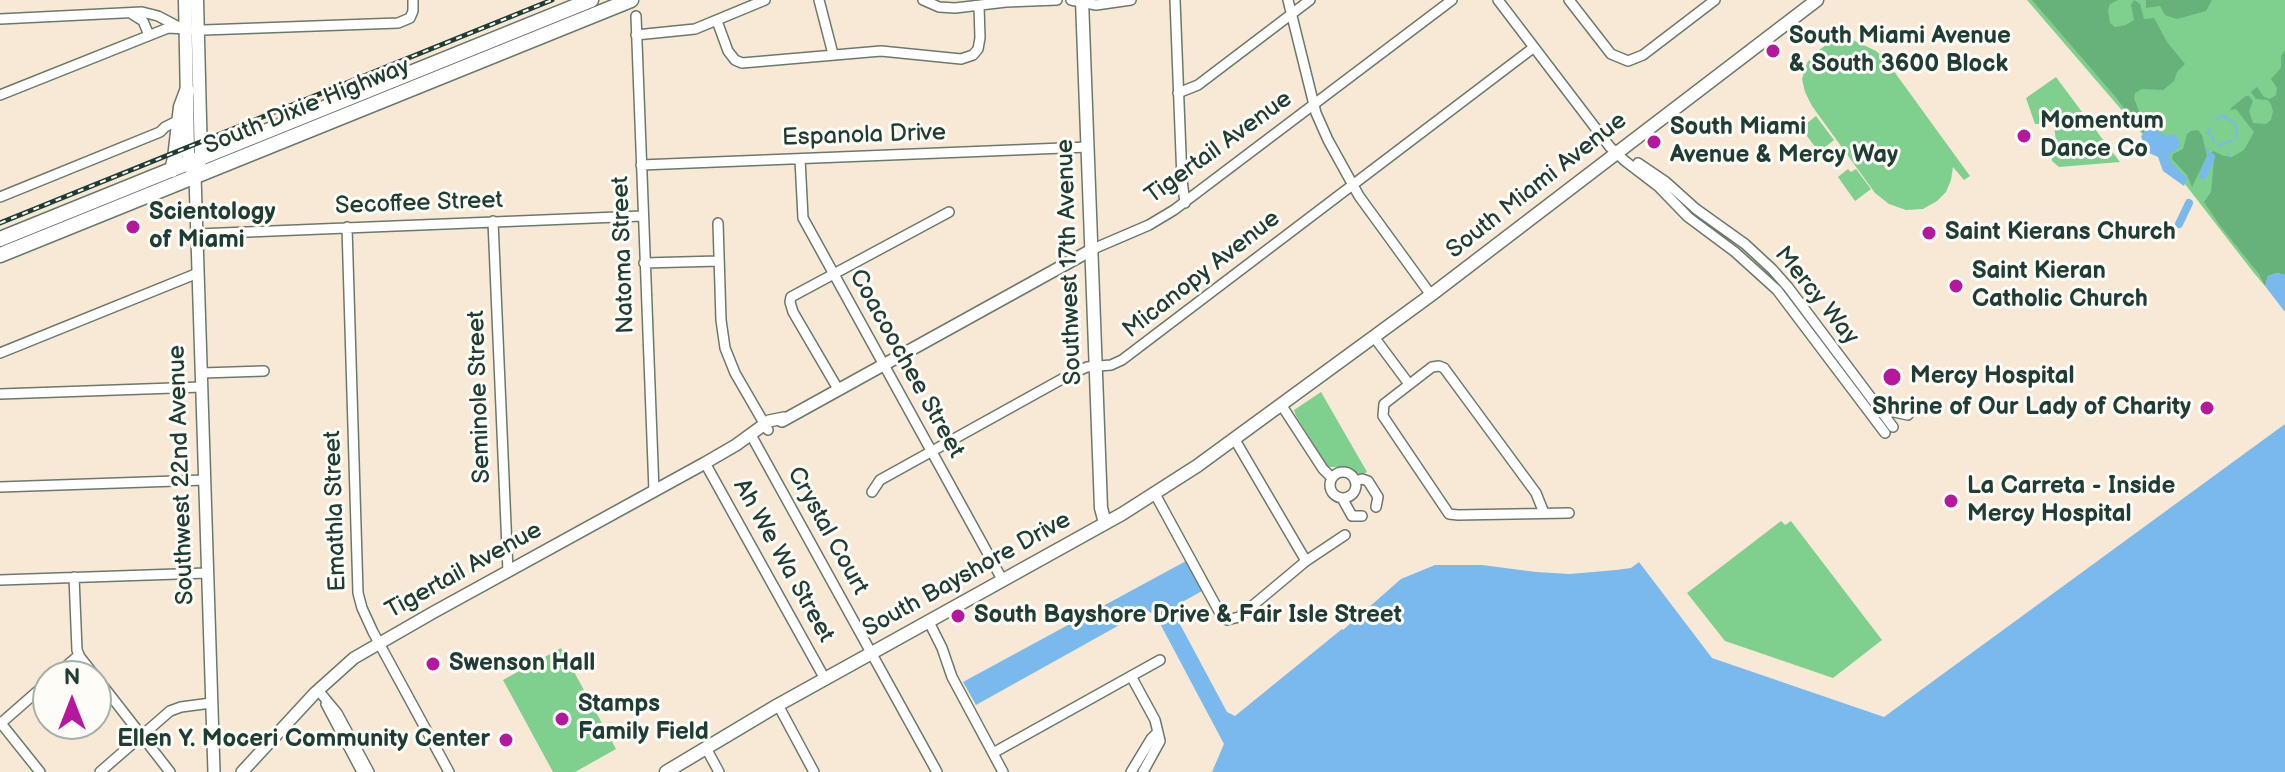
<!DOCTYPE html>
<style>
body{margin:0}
#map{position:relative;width:2285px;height:772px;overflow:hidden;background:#f7e9d5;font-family:"Balsamiq Sans",sans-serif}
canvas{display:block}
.north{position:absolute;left:32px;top:660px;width:80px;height:80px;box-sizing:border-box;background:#fdfcf7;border:2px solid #a4b0a9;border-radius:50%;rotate:0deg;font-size:22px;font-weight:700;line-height:32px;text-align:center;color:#1f3d34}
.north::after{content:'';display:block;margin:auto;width:28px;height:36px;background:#b5179e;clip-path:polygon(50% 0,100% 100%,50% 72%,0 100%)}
</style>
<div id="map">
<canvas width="2285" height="772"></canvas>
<div class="north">N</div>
</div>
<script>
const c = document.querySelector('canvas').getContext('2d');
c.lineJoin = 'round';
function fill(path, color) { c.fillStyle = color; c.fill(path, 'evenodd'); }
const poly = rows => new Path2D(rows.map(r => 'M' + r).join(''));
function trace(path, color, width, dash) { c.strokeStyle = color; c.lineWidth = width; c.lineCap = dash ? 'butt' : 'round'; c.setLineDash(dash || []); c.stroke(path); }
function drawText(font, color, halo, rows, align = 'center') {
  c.font = font + ' "Balsamiq Sans",sans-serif'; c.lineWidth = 6; c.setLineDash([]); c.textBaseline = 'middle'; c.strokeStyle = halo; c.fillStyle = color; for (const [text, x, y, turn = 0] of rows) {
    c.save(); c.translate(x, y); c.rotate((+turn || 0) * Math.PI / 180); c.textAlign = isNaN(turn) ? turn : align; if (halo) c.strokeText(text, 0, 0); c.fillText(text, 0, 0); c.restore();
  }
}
const green = poly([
 [2027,0,2285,0,2285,275,2277,273,2268,276,2265,286,2254,273,2181,179],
 [1853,40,1876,51,1885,59,1970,176,1964,180,1953,167,1951,180,1946,192,1937,201,1923,209,1906,210,1889,204,1875,193,1812,106,1805,92,1802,79,1807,63,1816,52,1829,43],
 [2056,77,2082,112,2120,162,2059,167,2052,161,2051,155,2056,143,2054,124,2035,124,2026,98],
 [1816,116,1834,140,1819,152,1801,128],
 [1848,169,1851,172,1856,169,1871,189,1855,201,1838,177],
 [1321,392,1367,472,1361,475,1348,467,1328,467,1296,416,1294,410],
 [1781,521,1785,525,1791,521,1882,640,1833,678,1725,641,1687,593],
 [561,648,616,749,575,772,553,772,503,680]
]);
const forest = poly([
 [2032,0,2118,0,2110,4,2108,10,2110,23,2115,27,2126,25,2134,20,2131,5,2134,0,2140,4,2144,19,2154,18,2167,42,2185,64,2177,72,2174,81,2163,90,2142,89,2135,93,2134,98,2140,114,2148,126,2143,133,2114,95],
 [2146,0,2212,0,2206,11,2177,19,2165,15,2160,6,2146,8],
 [2285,50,2285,275,2277,273,2268,276,2265,286,2259,274,2221,227,2204,202,2211,192,2214,159,2211,153,2213,151,2224,156,2232,157,2244,150,2254,132,2236,109,2230,110,2232,107,2246,96,2249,96,2253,101,2249,111,2253,123,2266,124,2271,120,2273,111,2271,104,2268,100,2256,99,2251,92,2257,87,2264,97,2270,99,2276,95,2277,88,2271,79,2281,68,2281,56],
 [2198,130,2202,135,2207,156,2192,187,2187,175,2172,159,2173,154,2183,149,2187,134,2191,131]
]);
const water = poly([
 [2152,125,2158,132,2167,136,2175,134,2180,143,2180,147,2169,154,2171,163,2187,178,2184,186,2163,171,2158,157,2147,152,2141,136],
 [2277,273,2285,275,2285,312,2265,286,2268,276],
 [2285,424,2285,772,1212,772,1224,744,1156,616,1148,611,1141,613,976,705,963,682,1186,561,1202,591,1177,605,1175,615,1227,712,1235,716,1342,629,1343,630,1401,579,1435,565,1482,565,1536,572,1570,574,1616,570,1631,568,1639,562,1712,658,1884,717]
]);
const stream = poly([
 [2217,120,2221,115,2232,121],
 [2210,129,2207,133,2212,136,2214,142],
 [2235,138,2237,131,2235,123],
 [2219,145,2232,141],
 [2207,149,2211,157],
 [2228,153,2228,155]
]);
const canal = poly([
 [2203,175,2211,157],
 [2179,224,2189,203]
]);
const minor = poly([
 [819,0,833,54],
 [923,0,939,7,955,8,1006,2,1057,0],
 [1071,0,1096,5,1131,0],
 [1175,0,1182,180,1185,203],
 [1288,0,1316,113,1328,140,1359,196,1431,295],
 [1498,0,1610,147,1625,161,1659,187,1688,217,1735,252,1777,290,1885,433],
 [1569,0,1611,54,1628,61,1643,55,1715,0],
 [132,14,143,21,149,35],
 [636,16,654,491],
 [0,19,142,12,158,16,177,26],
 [717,21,728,51,735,60,742,63,881,51,961,59,973,55,978,49,980,38,979,6],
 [636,35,695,29,765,0],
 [1178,93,1198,85,1310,0],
 [0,95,168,28,204,30,398,23,410,18,413,11,413,0],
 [800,159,803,218,1003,581],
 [1638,163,1666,182,1696,209,1745,244,1772,269,1788,287,1893,427],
 [641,165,1088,147],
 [0,197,160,132,165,127,179,120],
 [493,221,508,572],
 [718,223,721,320,725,348,735,373,768,430],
 [347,227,358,593,362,608,373,632,449,772],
 [198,234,642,216],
 [1093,249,1149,225,1174,210,1452,0],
 [644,263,719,261],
 [1374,337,1409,384],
 [0,353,198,273],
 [202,373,264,371],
 [838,389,793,312,790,302,791,297,949,212],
 [0,394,202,387],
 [1878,404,1889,411,1908,415],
 [1282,406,1323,469,1332,478],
 [751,435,937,772],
 [1235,440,1306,561],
 [705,463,825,679],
 '1330 485a13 13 0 1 1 26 0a13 13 0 1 1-26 0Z',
 [1355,481,1362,479,1368,481,1378,497,1376,507],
 [0,487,205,480],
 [872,492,880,480,1071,374,1087,367,1111,365,1122,360,1533,48],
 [1155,494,1221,615,1227,620,1239,617,1306,561,1345,535],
 [1342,498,1352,516,1362,516],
 [1544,513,1536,493,1444,368,1439,366,1432,367,1384,404,1383,416,1449,514,1458,515,1569,513],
 [74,577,77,650,80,657,95,676],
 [0,580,207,573],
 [929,622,942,648,952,677,1003,772],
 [55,676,79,655],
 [1131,676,1155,720,1160,741,1143,772],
 [96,677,170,772],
 [318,690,337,713,369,772],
 [326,704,362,772],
 [778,705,814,772],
 [0,722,40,772],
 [0,724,48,682],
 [706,748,719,772],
 [993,753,1160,660],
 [100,772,170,711,181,707,211,703],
 [1131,772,1151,739,1158,732]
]);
const tertiary = poly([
 [195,176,214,772],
 [782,421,1093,249],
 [242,772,315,693,354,658,434,612,705,463,736,445,769,421,784,418]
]);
const secondary = poly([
 [185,0,188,153,189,163,192,170],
 [197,0,201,158,199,164],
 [1082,0,1101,508,1105,523],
 [666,772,778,705,1122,514,1197,466,1431,295,1817,0]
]);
const trunk = poly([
 [172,170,175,158,181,107,187,91],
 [0,239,591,0],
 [0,255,631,0]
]);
const rail = poly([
 [0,223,552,0]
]);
const markers = [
 [1773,51,8,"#b5179e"],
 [2024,136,8,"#b5179e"],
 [1654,142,8,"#b5179e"],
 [133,227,8,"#b5179e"],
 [1929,233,8,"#b5179e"],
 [1956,286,8,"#b5179e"],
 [1892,377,10,"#b5179e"],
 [2207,408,8,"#b5179e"],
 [1951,501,8,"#b5179e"],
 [958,616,8,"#b5179e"],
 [433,664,8,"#b5179e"],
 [562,719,8,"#b5179e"],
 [506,740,8,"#b5179e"]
];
const poiNames = [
 ["South Miami Avenue",1789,37],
 ["& South 3600 Block",1789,65],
 ["Momentum",2040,122],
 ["Dance Co",2040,150],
 ["South Miami",1670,128],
 ["Avenue & Mercy Way",1670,156],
 ["Scientology",149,213],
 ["of Miami",149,241],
 ["Saint Kierans Church",1945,233],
 ["Saint Kieran",1972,272],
 ["Catholic Church",1972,300],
 ["Mercy Hospital",1910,377],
 ["Shrine of Our Lady of Charity",2191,408,"right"],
 ["La Carreta - Inside",1967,487],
 ["Mercy Hospital",1967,515],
 ["South Bayshore Drive & Fair Isle Street",974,616],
 ["Swenson Hall",449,664],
 ["Stamps",578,705],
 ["Family Field",578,733],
 ["Ellen Y. Moceri Community Center",490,740,"right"]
];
const streetNames = [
 ["South Dixie Highway",307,107,-22],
 ["Espanola Drive",864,136,-2],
 ["Tigertail Avenue",1219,148,-36],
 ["South Miami Avenue",1537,186,-38],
 ["Secoffee Street",419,204,-2],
 ["Natoma Street",624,255,-92],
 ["Southwest 17th Avenue",1070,262,-92],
 ["Micanopy Avenue",1202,275,-38],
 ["Mercy Way",1816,296,51],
 ["Coacoochee Street",906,364,61],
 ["Seminole Street",480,397,-92],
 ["Southwest 22nd Avenue",182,475,-92],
 ["Emathla Street",336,511,-92],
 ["Crystal Court",827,531,61],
 ["Ah We Wa Street",783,561,61],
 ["Tigertail Avenue",464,571,-29],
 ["South Bayshore Drive",967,575,-29]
];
fill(green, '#7fcf8f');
fill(forest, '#67b27a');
fill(water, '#79b9ed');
trace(stream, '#79b9ed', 2);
trace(canal, '#79b9ed', 8);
trace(minor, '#6b796c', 12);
trace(tertiary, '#6b796c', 14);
trace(secondary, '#6b796c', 15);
trace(trunk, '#6b796c', 17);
trace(minor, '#fff', 9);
trace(tertiary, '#fff', 11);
trace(secondary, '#fff', 12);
trace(trunk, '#fff', 14);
trace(rail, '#1f3d34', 5);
trace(rail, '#fdfcf7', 2, [6]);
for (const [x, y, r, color] of markers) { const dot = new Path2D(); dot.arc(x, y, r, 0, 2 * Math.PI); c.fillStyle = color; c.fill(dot); trace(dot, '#fdfcf7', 3); }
drawText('bold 24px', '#1f3d34', '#fdfcf7', poiNames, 'left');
drawText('24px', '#1f3d34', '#fdfcf7', streetNames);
</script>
